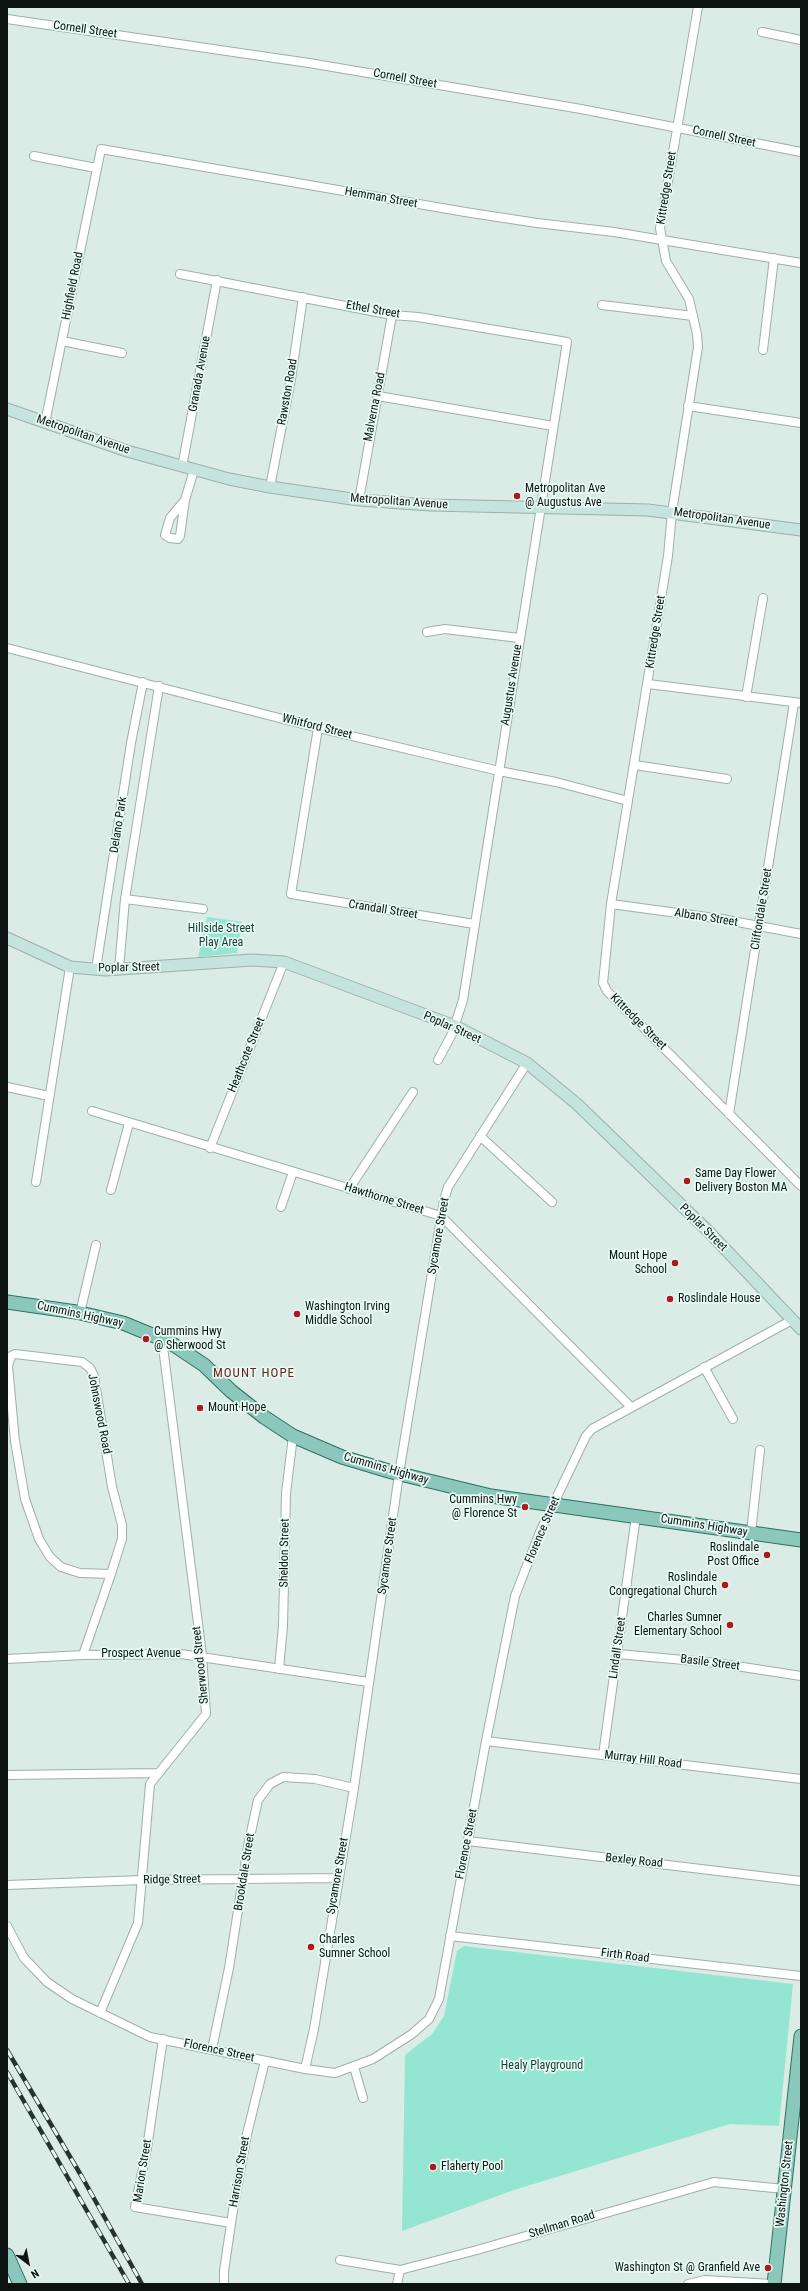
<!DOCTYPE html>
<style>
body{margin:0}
#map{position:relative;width:808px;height:2291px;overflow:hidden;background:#dbece7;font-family:"Roboto Condensed",sans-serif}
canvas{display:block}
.frame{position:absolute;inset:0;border:8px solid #0d1311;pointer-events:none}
.north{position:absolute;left:8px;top:2243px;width:40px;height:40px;-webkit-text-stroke:3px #e8faf4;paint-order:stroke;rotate:148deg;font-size:11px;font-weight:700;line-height:16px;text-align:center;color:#0d1311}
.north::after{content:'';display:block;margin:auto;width:14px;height:18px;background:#0d1311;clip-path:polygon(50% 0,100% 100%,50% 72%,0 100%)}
</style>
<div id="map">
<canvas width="808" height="2291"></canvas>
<div class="frame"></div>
<div class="north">N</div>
</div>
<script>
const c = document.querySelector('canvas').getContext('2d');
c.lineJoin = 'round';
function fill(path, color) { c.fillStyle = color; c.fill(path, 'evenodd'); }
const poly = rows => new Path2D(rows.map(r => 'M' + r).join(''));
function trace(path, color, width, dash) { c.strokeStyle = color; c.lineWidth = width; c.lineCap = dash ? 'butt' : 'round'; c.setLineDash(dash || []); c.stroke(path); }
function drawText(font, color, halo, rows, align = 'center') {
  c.font = font + ' "Roboto Condensed",sans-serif'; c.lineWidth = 3.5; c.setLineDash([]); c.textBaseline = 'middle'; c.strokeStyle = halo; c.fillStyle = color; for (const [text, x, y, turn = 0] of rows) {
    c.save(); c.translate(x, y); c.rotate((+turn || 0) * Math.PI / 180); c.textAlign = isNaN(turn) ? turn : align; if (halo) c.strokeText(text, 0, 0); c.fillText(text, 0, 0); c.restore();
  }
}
const green = poly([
 [207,917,242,922,237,953,198,957],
 [464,1946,793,1984,779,2126,730,2124,514,2190,402,2231,405,2055,432,2034,444,2016,457,1951]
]);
const street = poly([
 [698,7,660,228,666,261,689,299,697,334,698,347,672,512,668,556,611,904,603,983,607,991,801,1186],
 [7,19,309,63,581,109,801,152],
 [762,32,801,40],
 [34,156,96,168],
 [180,274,392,315,418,317,567,342,463,1000,452,1034,438,1060],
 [602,305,693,316],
 [62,341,122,353],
 [763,350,774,258],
 [378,396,553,426],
 [688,406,801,423],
 [45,423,101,149,465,212,537,223,614,232,801,263],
 [182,467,217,280],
 [270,487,291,379,303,297],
 [185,500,170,518,165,535,170,538,178,539,180,536,185,500,194,470],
 [359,500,392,315],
 [427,632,445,629,519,638],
 [7,648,318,728,499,771,556,782,628,801],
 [648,684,801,703],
 [746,697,763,598],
 [318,728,291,894,474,924],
 [635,765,727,779],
 [125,899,203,909],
 [611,904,722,919,801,934],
 [96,969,131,743,143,682],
 [119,969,125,899,159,686],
 [7,1087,49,1096],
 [92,1111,441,1216,631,1407],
 [729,1114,794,703],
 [480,1136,552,1202],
 [210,1148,284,962],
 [36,1182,70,967],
 [349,1189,413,1092],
 [111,1190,129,1123],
 [281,1207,293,1172],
 [80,1313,96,1245],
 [704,1367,733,1419],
 [751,1533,760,1450],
 [618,1654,717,1663,801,1676],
 [83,1655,111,1574,122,1539,122,1525,112,1487,94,1376,90,1368,82,1362,15,1354,11,1356,8,1366,15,1441,25,1499,39,1539,50,1557,61,1567,80,1573,111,1574],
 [7,1659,83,1655,181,1654,368,1682],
 [279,1669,283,1626,286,1493,293,1436],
 [486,1741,801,1779],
 [603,1755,636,1516],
 [7,1775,158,1773],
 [468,1841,801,1881],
 [7,1885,143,1880,338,1878],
 [7,1926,24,1958,47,1982,72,1999,150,2037,305,2069,335,2073,373,2059,412,2034,429,2019,439,1999,486,1741,515,1596,540,1532,586,1436,592,1429,792,1320],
 [450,1936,801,1976],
 [100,2013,138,1923,150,1784,206,1714,202,1655,162,1339],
 [163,2039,147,2148,135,2207,231,2223],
 [212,2049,229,1968,248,1846,258,1800,270,1784,283,1777,315,1779,354,1788],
 [354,2067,363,2098],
 [305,2069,314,2029,354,1788,399,1474,444,1200,448,1187,527,1063],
 [340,2260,400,2270,477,2250,714,2182,784,2189],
 [224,2284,224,2271,233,2210,247,2134,265,2061],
 [397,2284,400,2270],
 [688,2284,705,2280,772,2284]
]);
const secondary = poly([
 [7,409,127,451,229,479,270,487,359,500,430,505,648,510,801,530],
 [7,938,70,967,106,970,252,960,284,962,455,1026,527,1063,577,1104,709,1232,801,1329]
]);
const primary = poly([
 [7,1302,76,1312,123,1323,162,1339,174,1345,204,1365,231,1391,264,1417,293,1436,342,1457,392,1472,491,1496,801,1540],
 [7,2255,20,2284],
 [774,2284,801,2036]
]);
const rail = poly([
 [7,2050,82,2177,142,2284],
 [7,2072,129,2284]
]);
const markers = [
 [517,496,4,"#ac191e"],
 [687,1181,4,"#ac191e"],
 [675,1263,4,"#ac191e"],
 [670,1299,4,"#ac191e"],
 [297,1314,4,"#ac191e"],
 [146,1339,4,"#ac191e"],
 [200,1408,4,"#ac191e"],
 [525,1507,4,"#ac191e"],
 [767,1555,4,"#ac191e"],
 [725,1585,4,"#ac191e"],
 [730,1625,4,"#ac191e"],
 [311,1947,4,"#ac191e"],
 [433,2167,4,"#ac191e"],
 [768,2268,4,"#ac191e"]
];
const streetNames = [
 ["Cornell Street",85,30,8],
 ["Cornell Street",405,79,10],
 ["Cornell Street",724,137,12],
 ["Kittredge Street",667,188,-81],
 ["Hemman Street",381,198,10],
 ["Highfield Road",73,286,-79],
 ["Ethel Street",373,310,10],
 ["Granada Avenue",200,374,-80],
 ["Rawston Road",288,392,-80],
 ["Malverna Road",375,407,-79],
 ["Metropolitan Avenue",83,435,19],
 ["Metropolitan Avenue",399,502,4],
 ["Metropolitan Avenue",722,519,8],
 ["Kittredge Street",656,632,-81],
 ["Augustus Avenue",512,685,-81],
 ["Whitford Street",317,727,14],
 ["Delano Park",119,825,-81],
 ["Cliftondale Street",762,909,-81],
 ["Crandall Street",383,910,9],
 ["Albano Street",706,918,9],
 ["Poplar Street",129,968,-1],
 ["Kittredge Street",638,1022,45],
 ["Poplar Street",452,1028,24],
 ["Heathcote Street",247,1055,-68],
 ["Hawthorne Street",384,1199,17],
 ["Poplar Street",703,1228,45],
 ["Sycamore Street",439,1236,-80],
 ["Cummins Highway",80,1315,12],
 ["Johnswood Road",99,1414,79],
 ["Cummins Highway",386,1469,16],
 ["Cummins Highway",704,1526,9],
 ["Florence Street",543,1530,-67],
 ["Sheldon Street",285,1553,-89],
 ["Sycamore Street",388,1556,-82],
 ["Lindall Street",618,1648,-82],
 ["Prospect Avenue",141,1654],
 ["Basile Street",710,1663,7],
 ["Sherwood Street",201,1665,-96],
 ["Murray Hill Road",643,1760,7],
 ["Florence Street",467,1844,-79],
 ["Bexley Road",634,1861,6],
 ["Brookdale Street",245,1872,-81],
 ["Sycamore Street",338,1876,-80],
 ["Ridge Street",172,1880,-1],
 ["Firth Road",625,1956,7],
 ["Florence Street",219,2051,12],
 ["Marion Street",143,2171,-81],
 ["Harrison Street",240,2172,-80],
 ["Washington Street",785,2184,-84],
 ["Stellman Road",562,2225,-17]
];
const poiNames = [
 ["Metropolitan Ave",525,489],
 ["@ Augustus Ave",525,503],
 ["Same Day Flower",695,1174],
 ["Delivery Boston MA",695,1188],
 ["Mount Hope",667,1256,"right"],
 ["School",667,1270,"right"],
 ["Roslindale House",678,1299],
 ["Washington Irving",305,1307],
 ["Middle School",305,1321],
 ["Cummins Hwy",154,1332],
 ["@ Sherwood St",154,1346],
 ["Mount Hope",208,1408],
 ["Cummins Hwy",517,1500,"right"],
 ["@ Florence St",517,1514,"right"],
 ["Roslindale",759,1548,"right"],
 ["Post Office",759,1562,"right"],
 ["Roslindale",717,1578,"right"],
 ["Congregational Church",717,1592,"right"],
 ["Charles Sumner",722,1618,"right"],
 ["Elementary School",722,1632,"right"],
 ["Charles",319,1940],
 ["Sumner School",319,1954],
 ["Flaherty Pool",441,2167],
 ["Washington St @ Granfield Ave",760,2268,"right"]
];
const parkNames = [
 ["Hillside Street",221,929],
 ["Play Area",221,943],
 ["Healy Playground",542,2066]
];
const neighbourhoodNames = [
 ["MOUNT HOPE",254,1374]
];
fill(green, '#94e5d1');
trace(street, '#9eafaa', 10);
trace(secondary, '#9eafaa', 13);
trace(primary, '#2c7162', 15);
trace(street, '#fff', 8);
trace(secondary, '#c5e4dd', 11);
trace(primary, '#8bc8bb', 13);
trace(rail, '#2a322f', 4.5);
trace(rail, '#e8faf4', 3, [9]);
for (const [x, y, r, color] of markers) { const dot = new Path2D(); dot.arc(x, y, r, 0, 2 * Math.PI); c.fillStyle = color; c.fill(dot); trace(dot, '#e8faf4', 1.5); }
drawText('12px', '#0d1311', '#e8faf4', streetNames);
drawText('12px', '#0d1311', '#e8faf4', poiNames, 'left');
drawText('12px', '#103c33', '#e8faf4', parkNames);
c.letterSpacing = '1px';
drawText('13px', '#692420', '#e8faf4', neighbourhoodNames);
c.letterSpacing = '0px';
</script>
